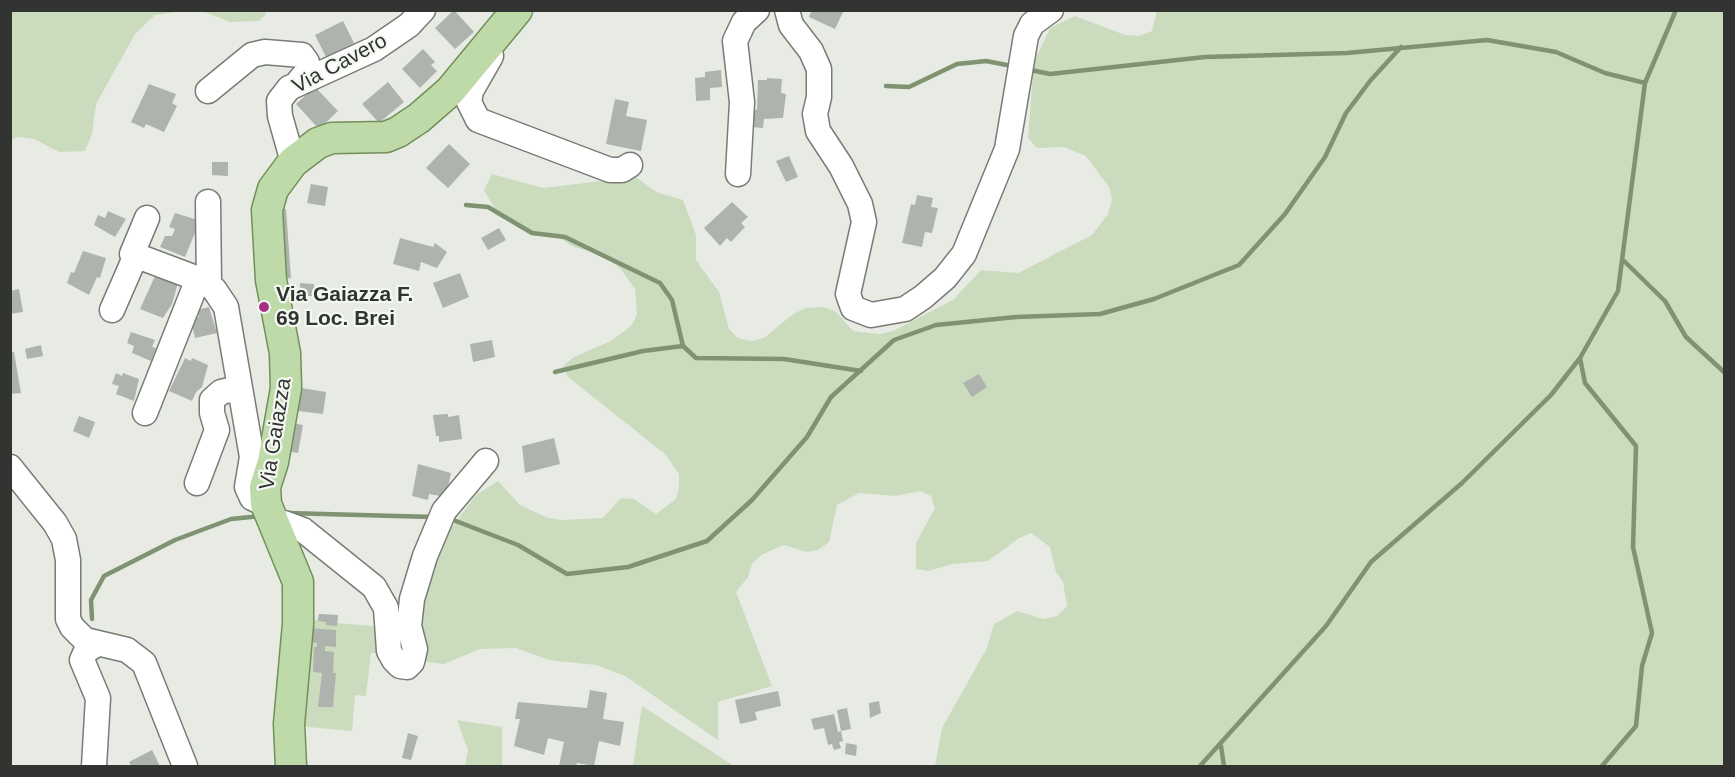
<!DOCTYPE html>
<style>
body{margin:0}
#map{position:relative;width:1735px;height:777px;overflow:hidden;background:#e7ebe4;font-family:Helvetica,sans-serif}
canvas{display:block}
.frame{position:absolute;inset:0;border:12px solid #323431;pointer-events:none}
</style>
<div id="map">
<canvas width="1735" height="777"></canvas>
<div class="frame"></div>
</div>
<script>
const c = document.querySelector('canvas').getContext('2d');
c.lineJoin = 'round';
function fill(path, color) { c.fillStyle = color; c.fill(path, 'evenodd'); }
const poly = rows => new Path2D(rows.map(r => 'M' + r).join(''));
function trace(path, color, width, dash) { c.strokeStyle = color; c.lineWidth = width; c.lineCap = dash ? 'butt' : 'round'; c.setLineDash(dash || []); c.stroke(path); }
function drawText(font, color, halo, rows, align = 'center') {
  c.font = font + ' Helvetica,sans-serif'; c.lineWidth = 4.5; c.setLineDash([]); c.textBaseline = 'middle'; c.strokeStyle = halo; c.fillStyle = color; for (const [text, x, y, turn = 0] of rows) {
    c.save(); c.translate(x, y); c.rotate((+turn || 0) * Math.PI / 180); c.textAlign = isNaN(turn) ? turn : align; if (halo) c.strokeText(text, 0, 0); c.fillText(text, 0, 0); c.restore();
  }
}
const green = poly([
 [11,10,183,10,183,11,155,15,135,34,96,104,92,134,85,151,59,152,34,139,18,137,11,140],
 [1157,10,1724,11,1724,766,935,766,942,728,987,648,994,624,1017,611,1043,619,1057,616,1067,606,1063,582,1056,572,1050,547,1031,533,1019,538,988,561,952,564,928,571,916,569,916,543,935,508,931,496,920,491,896,496,859,493,837,505,829,542,818,550,806,552,784,545,761,555,752,564,748,577,736,592,772,686,718,702,718,740,625,676,596,665,549,660,516,648,480,649,444,664,419,661,419,587,439,545,476,495,498,481,520,505,548,518,561,520,603,518,621,498,634,499,656,514,676,499,679,487,679,474,665,454,568,377,563,366,574,357,611,341,631,326,637,315,635,289,620,268,601,254,574,247,555,235,530,232,497,212,484,190,492,174,543,188,636,177,656,192,683,200,696,235,696,260,719,292,729,329,738,338,751,341,764,338,793,314,806,308,823,307,835,311,853,331,880,334,893,331,953,300,981,270,1018,273,1092,235,1108,214,1112,200,1109,187,1086,156,1064,147,1037,148,1028,138,1034,62,1050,28,1075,16,1125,35,1139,36,1152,31],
 [202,11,265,11,266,14,259,21,230,22],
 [319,614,338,615,337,623,382,627,384,653,371,653,366,696,355,695,352,731,298,726,305,620,317,620],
 [642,706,734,766,633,766],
 [457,720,502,727,502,766,465,766,468,750]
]);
const stream = poly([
 [1026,69,1050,74,1205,57,1347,53,1487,40,1556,52,1605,73,1645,83],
 [886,86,909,87,957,64,986,61,1012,66],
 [466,205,488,207,532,233,565,237,660,283,672,300,683,346,696,358,784,359,861,371],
 [1623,260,1665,301,1686,337,1724,372],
 [1580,358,1585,383,1636,446,1633,547,1652,633,1642,666,1636,726,1602,766],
 [555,372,643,351,683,346],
 [287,513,433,517],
 [448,518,518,545,567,574,628,567,707,541,752,500,807,437,831,397,894,340,936,325,1016,317,1100,314,1154,299,1239,265,1285,214,1325,157,1346,113,1370,81,1401,47],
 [92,619,91,600,104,576,175,540,231,519,261,516],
 [1221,746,1224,766],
 [1200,766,1326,626,1371,562,1462,483,1551,395,1580,358,1618,291,1645,83,1676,10]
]);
const building = poly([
 [454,10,474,32,455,49,435,28],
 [812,10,844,10,835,29,809,17],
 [343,21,354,43,326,57,315,35],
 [423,49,435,62,431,65,437,71,420,88,402,69],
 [721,70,722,87,710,88,710,100,696,101,695,78,705,77,705,72],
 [767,78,782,79,781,93,786,94,783,118,764,119,763,128,751,127,753,109,757,110,758,80,767,80],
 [388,82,404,102,379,123,362,104],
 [149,84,176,94,172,103,177,106,164,132,146,124,144,128,131,122],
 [315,87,338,111,319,129,296,104],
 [615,99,629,102,626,116,647,120,641,151,606,144],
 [449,144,470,164,448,188,426,168],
 [789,156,798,177,786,182,776,161],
 [212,162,228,162,228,176,212,175],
 [311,184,328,187,325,206,307,203],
 [917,195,933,198,931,207,938,208,932,233,925,232,922,247,902,243,911,204,915,205],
 [732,202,748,217,741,223,745,227,731,242,727,238,720,246,704,228],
 [286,209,291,278,275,280,273,210],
 [108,211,126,219,115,237,94,225,98,215,105,218],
 [175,213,198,220,195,227,197,228,185,257,160,247,165,236,172,236,175,229,169,227],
 [499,228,506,240,488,250,481,238],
 [400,238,433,247,435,243,447,252,437,268,421,262,419,271,393,264],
 [83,251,106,258,100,278,97,277,89,295,67,283,71,272,74,273],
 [460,273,469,297,443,308,433,283],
 [155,276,178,283,172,304,163,318,140,309],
 [300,283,314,284,314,296,300,296],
 [19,289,23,312,10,314,10,291],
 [209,307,217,333,195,338,191,320,199,317,197,310],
 [131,332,155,340,152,347,156,348,151,361,132,353,134,346,127,343],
 [492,340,495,357,473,362,470,344],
 [41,345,43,356,27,359,25,349],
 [14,352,21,393,10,394,10,353],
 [185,358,191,361,192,358,208,365,202,387,196,392,192,401,169,391],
 [116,373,122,376,123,373,139,379,134,401,116,394,119,386,112,384],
 [979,374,987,387,972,397,963,383],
 [301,388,326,392,323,414,298,411],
 [448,414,448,417,459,415,462,439,439,442,439,436,436,436,433,415],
 [79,416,95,422,89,438,73,431],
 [286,422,303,425,298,453,281,450],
 [554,438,560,464,525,473,522,446],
 [418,464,451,473,446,497,429,494,428,500,412,496],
 [319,614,338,615,337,626,326,625,326,622,318,621],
 [309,628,336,630,336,647,325,646,325,651,334,652,333,673,336,673,333,707,318,707,322,673,313,672,314,647,317,647,317,643,308,642],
 [590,690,607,693,603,719,624,722,620,746,599,741,594,766,577,763,576,766,559,766,564,742,548,738,544,755,514,746,520,719,515,719,518,702,587,708],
 [778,691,781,706,755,712,757,720,740,724,735,700],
 [879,701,881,713,870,718,869,703],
 [847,708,851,729,841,731,843,741,839,742,841,748,834,750,832,744,828,745,824,728,814,730,811,719,834,714,838,732,841,731,837,710],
 [408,733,418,736,411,760,402,758],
 [846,743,857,745,856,756,845,754],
 [152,750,160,766,131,766,129,762]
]);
const minor = poly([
 [787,10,791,25,811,51,819,69,819,97,815,114,818,131,841,166,860,204,864,222,848,294,853,308,871,315,905,309,923,297,945,278,964,254,1007,149,1026,36,1032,24,1051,10],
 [491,56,471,91,469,102,478,120,610,170,622,170,630,165],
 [208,91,252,55,265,52,302,55,307,62,307,72,299,81],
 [293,162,280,116,279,101,289,88,374,49,409,25,423,10],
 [738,174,742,102,735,41,744,22,757,10],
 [208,202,209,286],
 [147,218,132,254,201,280,214,289,226,307,252,457,247,487,252,498,266,504],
 [112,310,136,255],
 [145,413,198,279],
 [10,467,55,523,64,539,68,560,68,619,72,627,85,640,127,650,144,663,185,766],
 [197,483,217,430,212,413,212,400,221,392,239,388],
 [274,526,284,523,303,530,374,587,386,608,389,651,394,660,400,666,407,667,412,662,415,649,409,626,412,599,425,556,444,511,486,461],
 [94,766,98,698,82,660,86,651,97,644]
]);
const major = poly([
 [291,766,289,724,298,624,298,582,266,504,265,487,273,462,286,388,285,353,271,280,267,210,273,189,293,162,318,143,332,138,386,137,398,132,419,118,450,91,517,10]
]);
const markers = [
 [264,307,6,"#a62d83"]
];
const streetNames = [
 ["Via Cavero",340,64,-28],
 ["Via Gaiazza",276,434,-81]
];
const poiNames = [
 ["Via Gaiazza F.",276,295],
 ["69 Loc. Brei",276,319]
];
fill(green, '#cbdbbe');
trace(stream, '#7f9271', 4.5);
fill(building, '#afb3ad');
trace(minor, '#787c76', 27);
trace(major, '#72905a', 33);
trace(minor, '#fff', 24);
trace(major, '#bfdaa9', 30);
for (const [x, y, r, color] of markers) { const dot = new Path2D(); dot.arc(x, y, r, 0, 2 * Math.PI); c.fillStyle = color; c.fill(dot); trace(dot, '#f4f8f2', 2); }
drawText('21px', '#323431', '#f4f8f2', streetNames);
drawText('bold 21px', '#323431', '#f4f8f2', poiNames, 'left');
</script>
